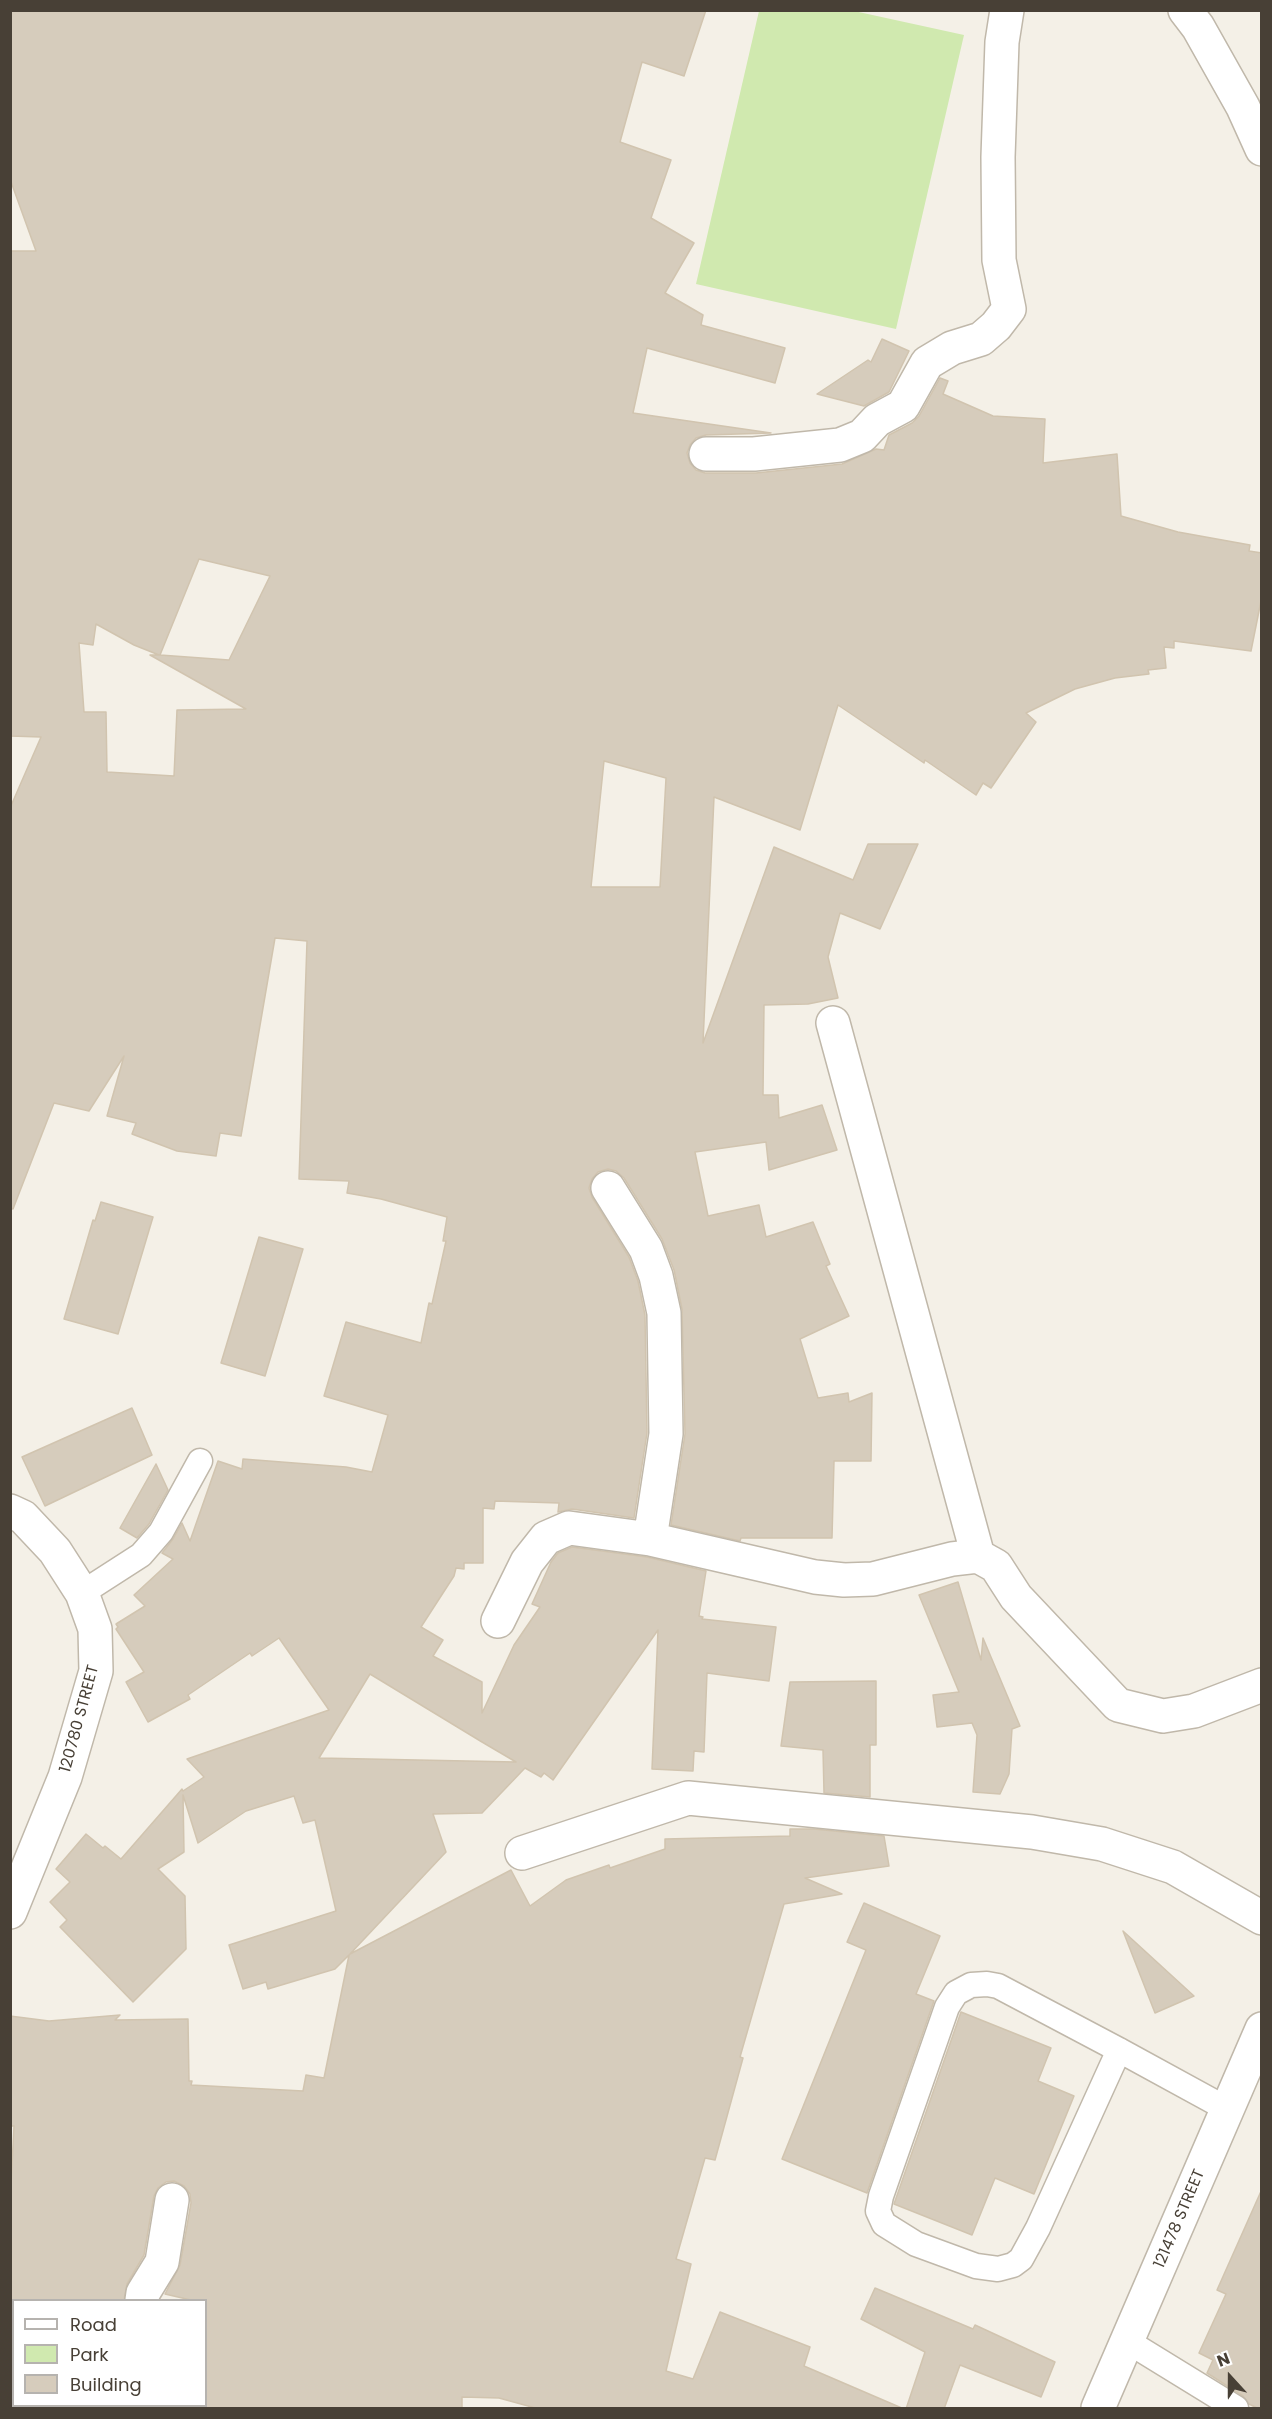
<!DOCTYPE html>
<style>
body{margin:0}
#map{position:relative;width:1272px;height:2419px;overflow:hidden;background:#f4f0e7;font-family:Poppins,sans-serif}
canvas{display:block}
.frame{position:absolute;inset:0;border:12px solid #484036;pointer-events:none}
.legend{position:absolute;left:12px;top:2299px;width:195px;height:108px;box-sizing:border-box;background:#fff;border:2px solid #b6b3af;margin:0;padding:8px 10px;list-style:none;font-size:18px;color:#484036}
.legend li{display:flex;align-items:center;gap:12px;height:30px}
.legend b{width:30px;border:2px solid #b6b3af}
.north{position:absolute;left:1200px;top:2347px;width:60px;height:60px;-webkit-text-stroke:4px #fff;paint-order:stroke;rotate:339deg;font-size:16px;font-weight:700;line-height:24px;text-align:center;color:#484036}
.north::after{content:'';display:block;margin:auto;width:21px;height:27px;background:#484036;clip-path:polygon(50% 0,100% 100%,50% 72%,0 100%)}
</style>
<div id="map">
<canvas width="1272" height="2419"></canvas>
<div class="frame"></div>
<ul class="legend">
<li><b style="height:8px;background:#fff"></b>Road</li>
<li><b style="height:16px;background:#d0e9af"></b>Park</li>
<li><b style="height:16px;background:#d6ccbc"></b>Building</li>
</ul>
<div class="north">N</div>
</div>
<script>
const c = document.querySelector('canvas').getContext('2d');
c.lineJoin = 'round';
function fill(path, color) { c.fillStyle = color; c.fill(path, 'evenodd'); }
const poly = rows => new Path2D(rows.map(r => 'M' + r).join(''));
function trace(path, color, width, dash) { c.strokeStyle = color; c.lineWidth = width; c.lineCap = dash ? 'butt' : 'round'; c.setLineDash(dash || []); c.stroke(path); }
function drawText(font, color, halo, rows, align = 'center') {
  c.font = font + ' Poppins,sans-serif'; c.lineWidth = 6; c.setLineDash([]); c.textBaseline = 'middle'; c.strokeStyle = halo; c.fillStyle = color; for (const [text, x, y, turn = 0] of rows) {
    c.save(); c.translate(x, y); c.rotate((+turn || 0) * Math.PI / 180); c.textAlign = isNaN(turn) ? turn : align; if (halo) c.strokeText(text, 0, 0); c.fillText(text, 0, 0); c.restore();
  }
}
const green = poly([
 [759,11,854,11,964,35,896,329,696,284]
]);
const building = poly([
 [10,10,706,10,684,76,642,62,620,142,671,160,651,218,694,243,665,293,703,315,701,325,785,348,775,383,647,348,633,413,771,433,706,435,696,438,690,445,687,453,690,463,696,470,705,473,756,473,842,464,876,449,884,450,889,435,912,423,919,416,940,378,948,381,943,394,993,416,1045,419,1043,463,1117,454,1121,516,1178,532,1250,545,1249,551,1262,553,1262,596,1251,651,1174,641,1174,648,1164,647,1166,668,1148,670,1149,674,1115,678,1075,689,1026,713,1036,722,991,788,983,783,976,795,925,760,924,763,838,705,800,830,714,797,703,1043,774,847,853,880,868,844,918,844,880,929,840,913,828,957,838,998,808,1004,764,1005,763,1095,778,1095,779,1118,822,1105,837,1150,769,1170,766,1142,695,1152,708,1216,759,1205,766,1237,813,1222,830,1264,826,1266,849,1316,800,1339,818,1398,848,1393,849,1402,872,1393,871,1461,834,1461,832,1538,741,1538,740,1541,671,1525,685,1434,682,1309,674,1270,662,1239,624,1178,616,1171,608,1169,598,1172,592,1179,589,1188,592,1197,629,1257,638,1281,645,1315,647,1433,634,1518,572,1509,558,1512,559,1503,495,1501,494,1509,483,1508,483,1563,464,1563,464,1569,456,1568,454,1576,421,1627,443,1640,433,1656,482,1682,482,1713,514,1645,540,1607,532,1604,551,1562,558,1553,572,1547,647,1557,706,1571,699,1616,703,1617,702,1619,776,1627,769,1681,707,1673,704,1752,694,1751,693,1771,652,1769,658,1630,553,1780,544,1773,541,1777,525,1768,482,1813,433,1814,446,1852,350,1954,511,1870,530,1906,566,1880,609,1865,610,1868,665,1849,665,1839,790,1836,790,1829,814,1829,884,1836,889,1866,805,1878,842,1894,784,1904,740,2057,743,2058,715,2160,705,2158,676,2259,691,2264,666,2371,693,2379,720,2312,810,2347,804,2366,904,2409,539,2409,499,2398,462,2397,462,2409,206,2409,206,2301,195,2301,165,2294,180,2265,191,2203,190,2194,184,2186,174,2181,166,2182,158,2188,154,2196,144,2255,127,2284,124,2301,10,2301,10,2204,14,2126,10,2126,10,2016,49,2021,120,2015,115,2020,188,2019,189,2081,192,2081,191,2085,303,2091,306,2075,324,2078,349,1955,335,1969,268,1989,266,1982,243,1989,229,1945,336,1911,315,1820,303,1823,294,1796,246,1811,198,1843,183,1795,184,1852,158,1869,185,1896,186,1949,133,2002,60,1927,67,1920,50,1902,70,1882,56,1869,86,1834,103,1848,105,1846,121,1859,182,1789,183,1791,204,1777,187,1759,329,1710,279,1638,252,1656,250,1653,188,1695,190,1699,148,1722,126,1682,144,1672,116,1629,118,1627,116,1624,145,1606,134,1595,173,1559,162,1553,173,1539,182,1523,190,1541,218,1461,242,1469,243,1459,346,1467,372,1472,388,1415,324,1396,346,1322,421,1343,429,1303,432,1304,446,1241,443,1241,447,1217,381,1199,347,1193,349,1181,299,1179,307,941,275,938,241,1136,220,1133,216,1156,177,1151,132,1134,136,1123,107,1116,124,1056,89,1111,54,1103,13,1209,10,1208,10,808,41,737,10,736,10,251,36,251,10,179,10,10],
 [199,559,270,576,229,660,160,655,199,559],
 [96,624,134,645,159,655,150,655,246,709,177,710,174,776,107,772,106,712,84,712,79,643,93,645,96,624],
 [604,761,666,778,660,887,591,887,604,761],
 [370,1674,482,1742,516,1762,319,1758,370,1674],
 [882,339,909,351,889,392,864,406,817,394,868,360,871,362,882,339],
 [101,1202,153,1217,118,1334,64,1319,93,1220,95,1221,101,1202],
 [259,1237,303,1249,265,1376,221,1363,259,1237],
 [132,1408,152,1455,45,1506,22,1457,132,1408],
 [156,1464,168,1490,149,1524,137,1538,120,1528,156,1464],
 [958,1582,981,1660,983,1638,1020,1726,1012,1729,1009,1774,1000,1794,973,1792,977,1735,972,1723,937,1727,933,1695,959,1692,919,1595,958,1582],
 [876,1681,876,1745,870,1745,870,1797,824,1793,823,1750,781,1746,790,1682,876,1681],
 [864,1903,940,1936,916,1994,934,2001,867,2193,782,2159,866,1950,847,1942,864,1903],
 [1123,1931,1194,1996,1155,2013,1123,1931],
 [961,2012,1051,2048,1038,2081,1074,2096,1034,2194,995,2178,972,2235,894,2204,961,2012],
 [1262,2189,1262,2409,1259,2409,1249,2404,1243,2396,1207,2373,1213,2360,1199,2353,1226,2294,1217,2290,1262,2189],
 [875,2288,973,2329,975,2325,1055,2362,1041,2397,960,2365,944,2409,906,2409,925,2352,861,2319,875,2288]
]);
const service = poly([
 [82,1593,141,1555,161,1532,200,1461],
 [1119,2050,1038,2228,1021,2259,1013,2265,998,2269,976,2266,916,2244,884,2224,878,2211,881,2196,947,2007,956,1993,971,1985,987,1984,998,1986,1119,2050,1227,2109],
 [1127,2341,1236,2408]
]);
const minor = poly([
 [1185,10,1198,27,1243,107,1262,149],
 [706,454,754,454,840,445,862,436,877,420,903,406,927,363,952,348,981,339,996,326,1009,309,999,260,998,157,1002,42,1007,10],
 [833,1023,978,1556],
 [608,1188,646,1249,656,1276,664,1313,666,1434,650,1539],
 [10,1511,23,1517,55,1551,82,1593,95,1629,96,1671,65,1777,10,1912],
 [498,1621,527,1562,546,1538,569,1528,650,1539,815,1577,844,1580,873,1579,952,1559,978,1556,996,1566,1016,1597,1118,1705,1163,1716,1194,1711,1262,1685],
 [522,1853,688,1798,1032,1832,1102,1844,1173,1867,1262,1918],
 [142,2300,143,2293,162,2262,172,2200],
 [124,2408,126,2406],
 [1098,2408,1262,2029]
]);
const streetNames = [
 ["120780 STREET",80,1719,-75],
 ["121478 STREET",1180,2219,-67]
];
fill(green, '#d0e9af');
fill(building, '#d6ccbc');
trace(building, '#d1c4af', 1.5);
trace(service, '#c0b8aa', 27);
trace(minor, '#c0b8aa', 36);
trace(service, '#fff', 24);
trace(minor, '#fff', 33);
drawText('16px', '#484036', '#fff', streetNames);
</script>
